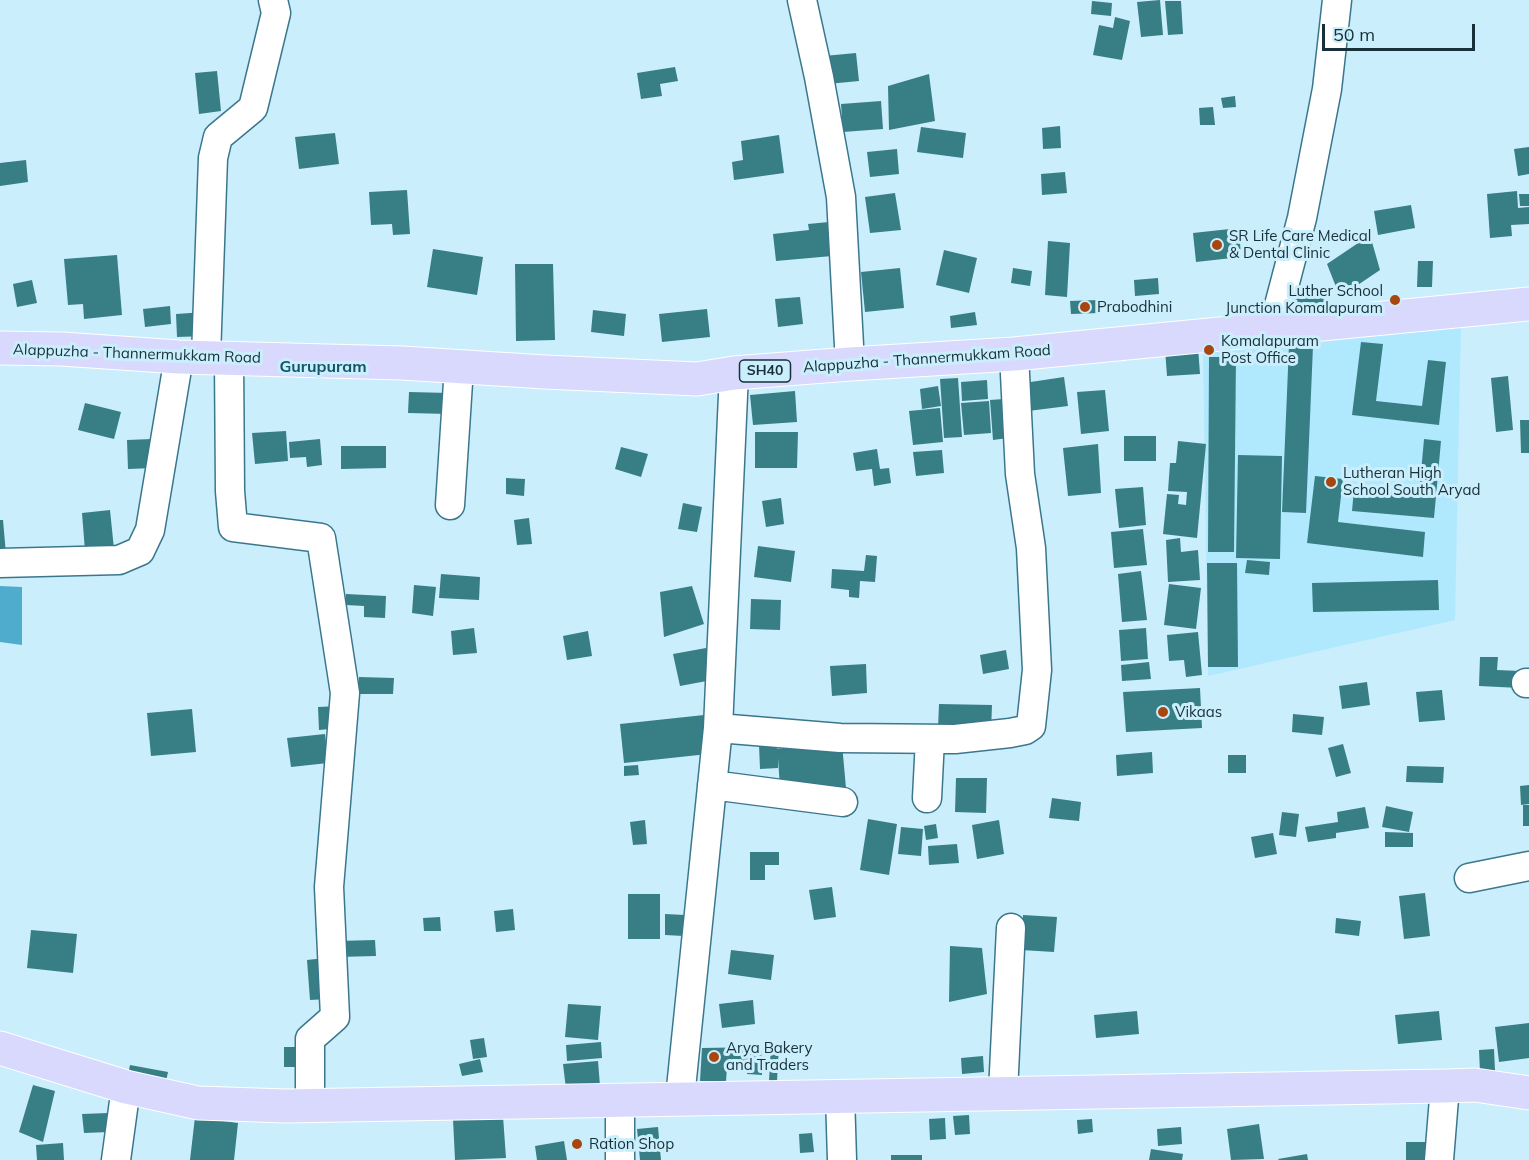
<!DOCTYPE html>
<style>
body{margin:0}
#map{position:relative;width:1529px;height:1160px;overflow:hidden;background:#caeefc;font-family:Mulish,sans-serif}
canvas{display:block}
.scale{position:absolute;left:1322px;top:24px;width:153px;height:27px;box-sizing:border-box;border:3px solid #173039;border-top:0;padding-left:8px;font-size:18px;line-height:21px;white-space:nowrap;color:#173039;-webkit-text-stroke:4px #caeefc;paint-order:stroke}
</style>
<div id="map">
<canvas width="1529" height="1160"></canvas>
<div class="scale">50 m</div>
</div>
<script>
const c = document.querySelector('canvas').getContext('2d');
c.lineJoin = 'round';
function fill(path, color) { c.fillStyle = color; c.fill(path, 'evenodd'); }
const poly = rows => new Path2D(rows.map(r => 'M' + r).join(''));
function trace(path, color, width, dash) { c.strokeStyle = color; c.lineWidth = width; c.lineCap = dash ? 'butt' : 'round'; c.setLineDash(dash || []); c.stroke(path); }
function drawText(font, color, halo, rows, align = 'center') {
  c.font = font + ' Mulish,sans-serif'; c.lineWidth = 6; c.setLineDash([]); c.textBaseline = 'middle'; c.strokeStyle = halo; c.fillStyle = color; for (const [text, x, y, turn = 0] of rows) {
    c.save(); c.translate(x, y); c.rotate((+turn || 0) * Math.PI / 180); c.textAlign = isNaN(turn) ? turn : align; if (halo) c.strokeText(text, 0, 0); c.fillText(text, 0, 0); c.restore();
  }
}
const built = poly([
 [1461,319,1455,620,1208,676,1203,343]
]);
const water = poly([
 [0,586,22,587,22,645,0,642]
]);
const building = poly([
 [1160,0,1163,35,1141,37,1137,2],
 [1092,1,1112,3,1111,16,1091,14],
 [1165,1,1181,1,1183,34,1168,35],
 [1115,17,1130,21,1122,60,1093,55,1099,25,1113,28],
 [856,53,859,81,828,84,824,56],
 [675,67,678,81,660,84,662,96,641,99,637,73],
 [217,71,221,111,199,114,195,73],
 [929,74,935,121,889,130,888,86],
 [1235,96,1236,107,1223,108,1221,98],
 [881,101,883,129,843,132,841,104],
 [1213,107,1215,125,1200,125,1199,108],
 [1060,126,1061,148,1043,149,1042,128],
 [921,127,966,133,963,158,917,152],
 [335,133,339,164,299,169,295,137],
 [779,135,784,173,734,180,732,162,743,160,741,141],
 [1529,147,1529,174,1518,176,1514,149],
 [897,149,899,174,870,177,867,152],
 [26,160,28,182,0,186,0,163],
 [1065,172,1067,193,1042,195,1041,174],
 [407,190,410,234,393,235,392,224,371,225,369,192],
 [1517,191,1518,208,1529,207,1529,224,1511,225,1512,236,1490,238,1487,194],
 [895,193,901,230,870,233,865,197],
 [1519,194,1529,194,1529,206,1520,206],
 [1411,205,1415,228,1378,235,1374,211],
 [829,222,832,256,776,261,773,234,809,230,808,224],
 [1239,228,1241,257,1196,262,1193,233],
 [1370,235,1380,270,1340,297,1327,264],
 [1048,241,1070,243,1067,297,1045,295],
 [433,249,483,257,477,295,427,287],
 [944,250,977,258,969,293,936,285],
 [117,255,122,315,84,319,83,304,68,305,64,259],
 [1418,261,1433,261,1432,287,1417,287],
 [515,264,553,264,555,340,516,341],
 [900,268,904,308,865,312,861,272],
 [1013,268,1032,271,1030,286,1011,283],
 [1158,278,1159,294,1135,296,1134,280],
 [32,280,37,303,17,307,13,284],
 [1296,292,1325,292,1325,311,1296,311],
 [800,297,803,324,778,327,775,299],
 [1099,300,1099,313,1071,314,1070,301],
 [170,306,171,324,145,327,143,309],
 [707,309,710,337,662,342,659,314],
 [593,310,626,314,624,336,591,332],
 [205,312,206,336,177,337,176,314],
 [975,312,977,325,951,328,950,316],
 [1361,342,1383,344,1376,401,1422,406,1428,360,1446,362,1439,425,1352,415],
 [1289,345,1313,346,1306,513,1282,512],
 [1198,347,1200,374,1167,376,1165,349],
 [1209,357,1236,357,1234,552,1208,552],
 [1508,376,1513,430,1496,432,1491,378],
 [1064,377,1068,406,1028,411,1024,383],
 [958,378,962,437,944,438,940,379],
 [987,380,988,399,962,401,961,382],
 [938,386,941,406,922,409,920,389],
 [1105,390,1109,431,1081,434,1077,392],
 [795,391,797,422,753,425,750,395],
 [409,392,449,393,449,414,408,413],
 [1004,399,1008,438,993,440,990,400],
 [989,401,991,433,964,435,961,403],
 [85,403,121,412,114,439,78,430],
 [940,408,943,442,913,445,909,411],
 [1520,420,1529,420,1529,453,1521,453],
 [286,431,288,461,255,464,252,433],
 [755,432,798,432,797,468,755,468],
 [1124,436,1156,436,1156,461,1124,461],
 [152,439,154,468,128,469,127,440],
 [320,439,322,465,307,467,306,457,290,458,289,442],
 [1424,439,1441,441,1434,518,1352,511,1354,489,1419,495],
 [1178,441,1206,444,1197,538,1163,534,1167,494,1179,495,1178,504,1186,505,1187,492,1168,491,1170,463,1176,463],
 [1098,444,1101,493,1068,496,1063,448],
 [341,446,386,446,386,468,341,469],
 [621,447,648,454,641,477,615,469],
 [877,449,880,469,889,468,891,483,874,486,872,469,856,471,853,453],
 [942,450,944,473,916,476,913,452],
 [1238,455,1282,456,1280,559,1236,558],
 [1315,476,1343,479,1338,522,1425,532,1423,557,1307,543],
 [506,478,525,479,524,496,506,494],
 [1143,487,1146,525,1119,528,1115,489],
 [781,498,784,524,766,527,762,501],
 [683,503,702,507,697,532,678,529],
 [110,510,114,549,85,551,82,513],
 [529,518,532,544,517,545,514,520],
 [0,520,3,520,6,554,0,554],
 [1143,529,1147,565,1114,568,1111,532],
 [1180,538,1181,552,1198,550,1200,580,1168,582,1166,540],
 [758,546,795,551,791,582,754,577],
 [866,555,877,556,875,582,860,581,859,598,849,597,849,590,831,588,832,569,864,571],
 [1247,560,1270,562,1269,575,1245,573],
 [1207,563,1237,563,1238,667,1208,667],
 [1141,571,1147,620,1122,622,1118,574],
 [441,574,480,577,479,600,439,598],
 [1438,580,1439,610,1313,612,1312,583],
 [1169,584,1201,588,1196,629,1164,625],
 [414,585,436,587,433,616,412,613],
 [692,586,704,624,664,637,660,592],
 [346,594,386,596,385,618,364,617,364,606,346,605],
 [751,599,781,600,780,630,750,629],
 [474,628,477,653,453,655,451,631],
 [1146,628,1148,659,1121,661,1119,630],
 [588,631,592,656,567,660,563,636],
 [1198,632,1202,675,1186,677,1184,660,1169,661,1167,635],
 [706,648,712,680,680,686,673,654],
 [1006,650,1009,669,983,674,980,655],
 [1480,657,1498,657,1497,670,1520,671,1520,688,1479,686],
 [1149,662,1151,679,1122,681,1121,665],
 [866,664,867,693,832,696,830,666],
 [359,677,394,678,393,694,358,694],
 [1367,682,1370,705,1342,709,1339,686],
 [1200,688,1202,728,1126,732,1123,692],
 [1442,690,1445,720,1419,722,1416,692],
 [939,704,992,705,991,731,938,729],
 [339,706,340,728,319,730,318,707],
 [192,709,196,752,151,756,147,713],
 [1293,714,1324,717,1322,735,1292,732],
 [704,715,708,754,624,763,620,724],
 [325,734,328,763,291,767,287,738],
 [776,744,777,749,842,744,846,788,806,792,780,788,778,758,778,768,760,769,759,745],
 [1343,744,1351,773,1336,777,1328,748],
 [1152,752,1153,773,1117,776,1116,755],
 [1228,755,1246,755,1246,773,1228,773],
 [638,765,639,775,624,776,624,766],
 [1407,766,1444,767,1443,783,1406,782],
 [956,778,987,778,986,813,955,812],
 [1529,785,1529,804,1521,805,1520,786],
 [1052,798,1081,802,1079,821,1049,818],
 [1523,805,1529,805,1529,826,1523,826],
 [1386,806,1413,812,1409,832,1382,827],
 [1365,807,1369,828,1336,833,1336,838,1308,842,1305,827,1338,822,1337,812],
 [1282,812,1299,814,1296,837,1279,835],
 [868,819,897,824,889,875,860,870],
 [645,820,647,844,633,845,630,822],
 [999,820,1004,854,977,859,972,825],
 [936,824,938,838,926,840,924,826],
 [901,827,923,829,921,856,898,854],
 [1385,832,1413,833,1413,847,1385,847],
 [1273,833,1277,854,1255,858,1251,837],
 [957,844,959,863,929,865,928,846],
 [750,852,779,852,779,865,765,865,765,880,750,880],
 [832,887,836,917,814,920,809,890],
 [1425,893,1430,936,1404,939,1399,896],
 [628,894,660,894,660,939,628,939],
 [513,909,515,930,496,932,494,911],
 [665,914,685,915,684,936,665,935],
 [1023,915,1057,917,1054,952,1021,950],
 [440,917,441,931,424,931,423,918],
 [1336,918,1361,921,1359,936,1335,933],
 [31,930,77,934,73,973,27,968],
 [375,940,376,956,337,957,337,941],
 [950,946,982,948,987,994,949,1002],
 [731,950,774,955,771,980,728,974],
 [325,958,328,999,310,1000,307,960],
 [753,1000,755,1024,722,1028,719,1004],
 [568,1004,601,1006,598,1040,565,1037],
 [1137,1011,1139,1034,1096,1038,1094,1015],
 [1439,1011,1442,1040,1398,1044,1395,1015],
 [1529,1023,1529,1058,1499,1062,1495,1027],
 [484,1038,487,1057,473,1059,470,1040],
 [601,1042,602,1058,567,1061,566,1045],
 [771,1045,779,1045,777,1081,769,1081],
 [284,1047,299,1047,299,1067,284,1067],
 [761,1047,762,1075,747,1074,747,1066,727,1066,726,1082,700,1081,702,1048],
 [1494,1049,1495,1071,1480,1072,1479,1050],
 [983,1056,984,1072,962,1074,961,1058],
 [480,1059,483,1072,462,1076,459,1064],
 [598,1061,600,1086,566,1089,563,1064],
 [130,1065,168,1072,165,1086,127,1079],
 [33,1085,55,1091,43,1142,19,1132],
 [108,1113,109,1132,84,1133,82,1114],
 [969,1115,970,1134,955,1135,953,1116],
 [503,1116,506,1158,455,1160,453,1119],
 [195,1117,238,1123,234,1160,190,1160],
 [945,1118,946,1139,930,1140,929,1119],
 [1092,1119,1093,1132,1078,1134,1077,1120],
 [1259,1124,1264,1159,1231,1160,1227,1129],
 [658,1127,661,1160,640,1160,637,1129],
 [1181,1127,1182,1144,1158,1146,1157,1129],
 [812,1133,814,1152,800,1153,799,1134],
 [564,1141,567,1160,537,1160,535,1146],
 [1406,1142,1429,1142,1429,1160,1406,1160],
 [63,1143,64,1160,37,1160,36,1145],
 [1151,1149,1183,1154,1182,1160,1149,1160],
 [1307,1154,1308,1160,1279,1160,1278,1159],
 [891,1155,922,1155,922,1160,891,1160]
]);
const minor = poly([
 [802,0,819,77,841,197,850,364],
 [1273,328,1302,218,1327,89,1337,0],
 [206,357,213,158,218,137,253,108,276,13,273,0],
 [229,358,230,491,233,527,321,538,345,693,329,887,335,1017,310,1039,310,1106],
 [450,505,459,367],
 [0,563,119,560,140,551,150,530,179,357],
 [1526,683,1529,683],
 [718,728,840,738,955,739,1010,733,1025,730,1031,726,1037,670,1031,548,1020,474,1014,354],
 [712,785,843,802],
 [927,798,930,739],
 [1469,878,1529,866],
 [1003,1092,1011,928],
 [840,1095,842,1160],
 [680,1098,718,728,734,373],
 [116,1160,126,1087],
 [620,1160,620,1099],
 [1439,1160,1445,1086]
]);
const major = poly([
 [0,348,62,349,179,357,402,363,545,372,697,379,734,373,850,364,1014,354,1529,304],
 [0,1048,126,1087,198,1103,286,1106,1445,1086,1475,1085,1529,1093]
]);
const markers = [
 [1217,245,6,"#a9450e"],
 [1395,300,6,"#a9450e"],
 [1085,307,6,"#a9450e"],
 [1209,350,6,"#a9450e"],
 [1331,482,6,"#a9450e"],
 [1163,712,6,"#a9450e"],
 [714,1057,6,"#a9450e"],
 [577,1144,6,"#a9450e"]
];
const shields = [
 [765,371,51]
];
const shieldNames = [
 ["SH40",765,371]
];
const poiNames = [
 ["SR Life Care Medical",1229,236],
 ["& Dental Clinic",1229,253],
 ["Luther School",1383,291,"right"],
 ["Junction Komalapuram",1383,308,"right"],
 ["Prabodhini",1097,307],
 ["Komalapuram",1221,341],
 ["Post Office",1221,358],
 ["Lutheran High",1343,473],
 ["School South Aryad",1343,490],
 ["Vikaas",1175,712],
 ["Arya Bakery",726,1048],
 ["and Traders",726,1065],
 ["Ration Shop",589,1144]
];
const streetNames = [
 ["Alappuzha - Thannermukkam Road",137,354,2],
 ["Alappuzha - Thannermukkam Road",927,359,-4]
];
const neighbourhoodNames = [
 ["Gurupuram",323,367]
];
fill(built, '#b0e8fe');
fill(water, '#4faccd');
fill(building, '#387e85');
trace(minor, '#3b778c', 31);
trace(major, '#fff', 35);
trace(minor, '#fff', 28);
trace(major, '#d9d9fe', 33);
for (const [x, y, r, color] of markers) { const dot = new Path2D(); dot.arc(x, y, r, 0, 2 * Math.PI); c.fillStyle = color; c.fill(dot); trace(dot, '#caeefc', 2); }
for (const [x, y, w] of shields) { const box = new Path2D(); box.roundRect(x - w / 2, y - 11, w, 22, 4.5); c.fillStyle = '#caeefc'; c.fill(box); trace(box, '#173039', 1.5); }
drawText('bold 14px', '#173039', null, shieldNames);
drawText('15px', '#173039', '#caeefc', poiNames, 'left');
drawText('15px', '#173039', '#caeefc', streetNames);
drawText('bold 16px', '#155569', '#caeefc', neighbourhoodNames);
</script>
